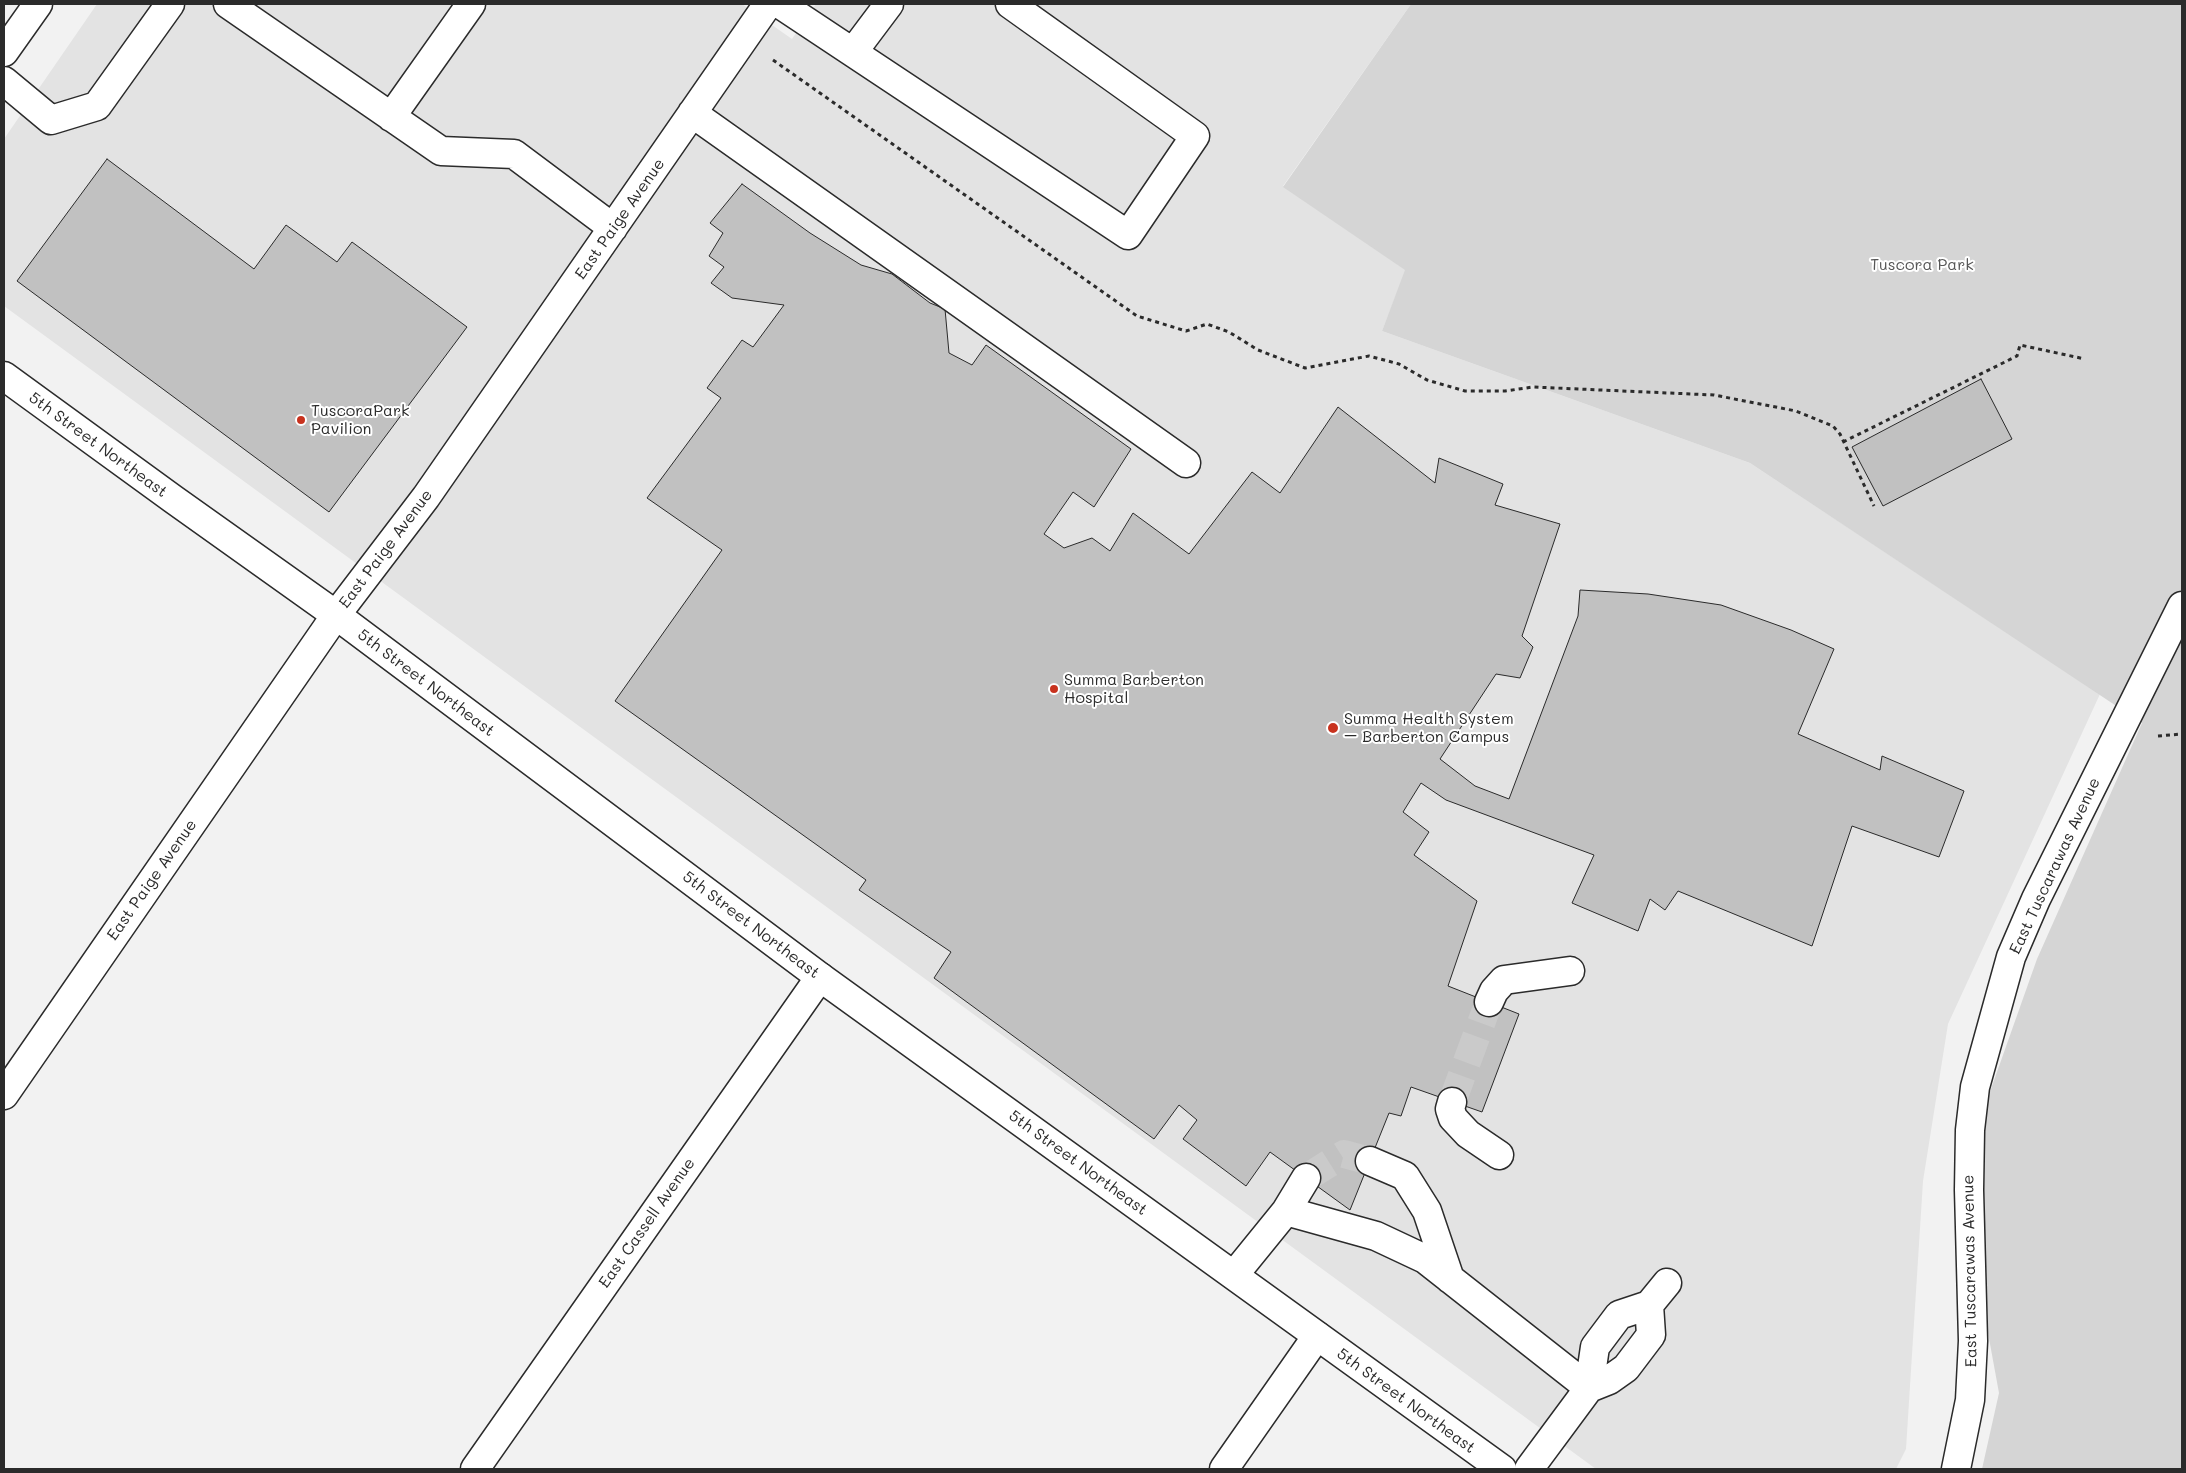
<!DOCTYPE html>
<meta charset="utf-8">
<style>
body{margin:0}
#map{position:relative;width:2186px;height:1473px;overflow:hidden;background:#f2f2f2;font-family:Mali,sans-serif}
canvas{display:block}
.frame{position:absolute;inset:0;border:5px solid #2b2b2b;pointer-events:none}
</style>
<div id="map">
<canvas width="2186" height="1473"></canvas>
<div class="frame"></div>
</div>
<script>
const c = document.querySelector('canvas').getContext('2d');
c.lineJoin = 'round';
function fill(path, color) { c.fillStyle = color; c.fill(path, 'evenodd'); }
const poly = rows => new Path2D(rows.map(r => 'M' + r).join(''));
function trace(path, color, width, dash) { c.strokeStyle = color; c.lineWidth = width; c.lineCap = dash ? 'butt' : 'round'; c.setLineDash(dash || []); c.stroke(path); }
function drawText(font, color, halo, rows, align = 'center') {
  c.font = font + ' Mali,sans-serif'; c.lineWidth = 4; c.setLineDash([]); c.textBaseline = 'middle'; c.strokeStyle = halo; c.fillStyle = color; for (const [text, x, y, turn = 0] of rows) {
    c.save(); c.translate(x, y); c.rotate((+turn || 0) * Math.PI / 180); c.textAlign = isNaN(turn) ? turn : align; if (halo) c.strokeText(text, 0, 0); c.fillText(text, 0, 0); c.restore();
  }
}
const built = poly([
 [97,4,742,4,792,39,816,4,1411,4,1283,186,1406,270,1382,331,1750,463,2100,694,1948,1024,1923,1181,1906,1449,1896,1469,1596,1469,4,306,4,139]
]);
const green = poly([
 [1411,4,2182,4,2182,1469,1982,1469,1999,1393,1988,1333,1982,1184,1986,1103,2037,959,2142,723,1750,463,1382,331,1405,270,1283,187]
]);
const building = poly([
 [107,159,254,269,286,225,337,262,352,242,467,327,329,512,17,281,107,159],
 [742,184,810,233,861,265,892,274,930,303,945,309,949,353,972,365,986,345,1131,449,1094,507,1073,492,1044,534,1064,548,1092,538,1110,551,1133,513,1189,554,1252,472,1280,493,1338,407,1435,483,1439,458,1503,484,1495,505,1560,524,1522,636,1533,647,1520,678,1496,674,1440,759,1475,786,1509,799,1578,616,1580,590,1648,594,1721,605,1791,630,1834,649,1798,734,1880,770,1882,756,1964,791,1939,857,1852,826,1812,946,1678,891,1665,910,1650,899,1638,931,1572,903,1594,855,1446,800,1421,783,1403,812,1429,832,1414,855,1477,901,1448,986,1519,1014,1482,1112,1411,1087,1401,1116,1389,1113,1350,1210,1270,1152,1246,1186,1183,1139,1197,1120,1179,1105,1154,1139,934,978,951,952,859,890,866,880,615,701,722,550,647,498,721,398,707,388,742,340,753,347,784,305,732,298,711,283,724,267,709,256,723,233,710,223,742,184],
 [1981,379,2012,439,1883,506,1852,447,1981,379]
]);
const minorTunnel = poly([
 [1452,1102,1489,1002],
 [1306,1178,1344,1154,1370,1161]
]);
const path = poly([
 [773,60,1137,316,1186,331,1207,324,1229,332,1258,350,1305,368,1369,356,1399,364,1427,380,1465,391,1505,391,1533,387,1714,395,1796,411,1833,426,1840,434,1874,506],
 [1843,442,2017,356,2020,345,2085,359],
 [2158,736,2182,734]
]);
const minor = poly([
 [228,4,441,151,514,154,613,228],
 [780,4,1128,235,1195,136,1010,4],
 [4,52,38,4],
 [853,52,889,4],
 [4,81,51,120,97,106,170,4],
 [692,113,1186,463],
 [391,117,471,4],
 [1489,1002,1494,991,1504,980,1570,971],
 [4,1095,336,615,426,497,768,4],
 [1452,1102,1450,1109,1453,1118,1468,1134,1499,1155],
 [1370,1161,1405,1176,1427,1211,1450,1279],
 [1286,1211,1306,1178],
 [1234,1275,1286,1211,1376,1236,1425,1259,1589,1388],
 [1589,1388,1595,1347,1619,1315,1649,1305,1667,1283],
 [475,1469,820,977],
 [1224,1469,1317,1336],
 [1529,1469,1589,1388,1609,1380,1626,1368,1651,1335,1649,1305],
 [1956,1469,1970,1400,1973,1341,1969,1190,1970,1130,1975,1087,2011,957,2036,899,2182,606]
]);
const major = poly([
 [4,376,173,499,336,615,820,977,1502,1469]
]);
const markers = [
 [301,420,5,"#c8321e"],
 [1054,689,5,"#c8321e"],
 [1333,728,6,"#c8321e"]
];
const streetNames = [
 ["East Paige Avenue",620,219,-55],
 ["5th Street Northeast",98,445,36],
 ["East Paige Avenue",386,549,-53],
 ["5th Street Northeast",426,683,37],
 ["East Tuscarawas Avenue",2055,866,-65],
 ["East Paige Avenue",152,880,-55],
 ["5th Street Northeast",751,925,37],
 ["5th Street Northeast",1078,1163,36],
 ["East Cassell Avenue",647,1223,-55],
 ["East Tuscarawas Avenue",1970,1271,-91],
 ["5th Street Northeast",1406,1401,36]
];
const parkNames = [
 ["Tuscora Park",1922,265]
];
const poiNames = [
 ["TuscoraPark",311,411],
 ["Pavilion",311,429],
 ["Summa Barberton",1064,680],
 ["Hospital",1064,698],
 ["Summa Health System",1344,719],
 ["– Barberton Campus",1344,737]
];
fill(built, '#e3e3e3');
fill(green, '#d5d5d5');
fill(building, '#c1c1c1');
trace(building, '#2b2b2b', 1);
trace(minorTunnel, '#cacaca', 28, [28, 14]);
trace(minor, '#2b2b2b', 31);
trace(major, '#2b2b2b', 31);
trace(path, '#2b2b2b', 3, [4, 4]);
trace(minor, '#fff', 28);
trace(major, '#fff', 28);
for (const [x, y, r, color] of markers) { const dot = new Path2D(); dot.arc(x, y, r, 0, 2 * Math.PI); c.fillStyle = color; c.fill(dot); trace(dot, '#fff', 2); }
drawText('16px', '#2b2b2b', '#fff', streetNames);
drawText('16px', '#565656', '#fff', parkNames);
drawText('16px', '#2b2b2b', '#fff', poiNames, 'left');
</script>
